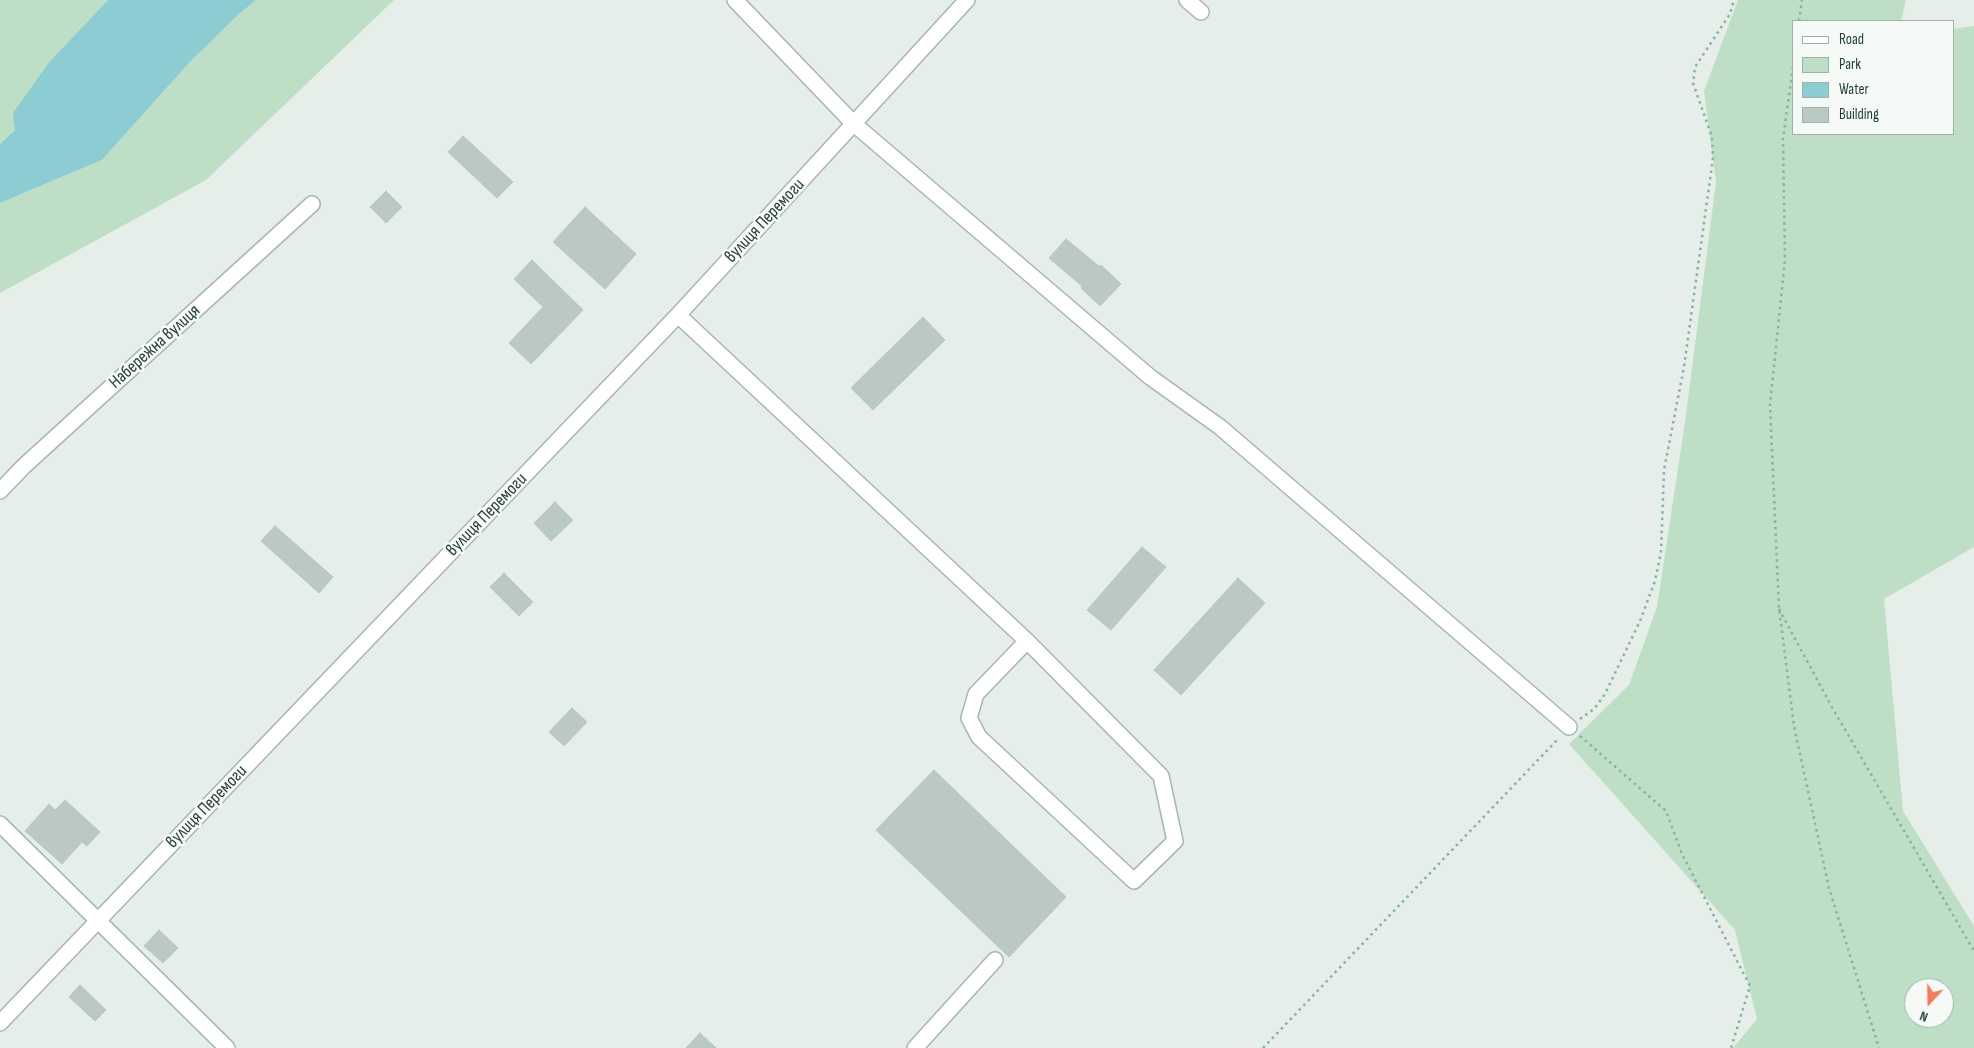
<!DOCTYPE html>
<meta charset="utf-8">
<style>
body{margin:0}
#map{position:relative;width:1974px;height:1048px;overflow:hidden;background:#e5eee9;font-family:"Sofia Sans Condensed",sans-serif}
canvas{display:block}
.legend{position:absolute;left:1792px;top:20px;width:162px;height:115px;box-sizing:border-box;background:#f5faf7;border:1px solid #a1b0aa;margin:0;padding:6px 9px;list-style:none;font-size:15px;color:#234037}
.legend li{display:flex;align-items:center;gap:10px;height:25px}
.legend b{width:25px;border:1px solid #a1b0aa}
.north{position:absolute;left:1904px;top:978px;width:50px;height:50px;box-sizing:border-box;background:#f5faf7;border:1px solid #a1b0aa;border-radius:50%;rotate:201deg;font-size:14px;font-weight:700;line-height:20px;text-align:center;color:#234037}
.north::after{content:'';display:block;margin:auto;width:18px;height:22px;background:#f27a5e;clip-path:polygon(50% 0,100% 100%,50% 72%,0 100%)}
</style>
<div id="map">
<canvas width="1974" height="1048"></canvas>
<ul class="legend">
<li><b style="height:6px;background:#fff"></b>Road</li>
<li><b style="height:14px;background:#bedfc5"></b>Park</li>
<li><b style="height:14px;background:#8dccd3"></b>Water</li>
<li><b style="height:14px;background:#bac9c2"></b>Building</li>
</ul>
<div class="north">N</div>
</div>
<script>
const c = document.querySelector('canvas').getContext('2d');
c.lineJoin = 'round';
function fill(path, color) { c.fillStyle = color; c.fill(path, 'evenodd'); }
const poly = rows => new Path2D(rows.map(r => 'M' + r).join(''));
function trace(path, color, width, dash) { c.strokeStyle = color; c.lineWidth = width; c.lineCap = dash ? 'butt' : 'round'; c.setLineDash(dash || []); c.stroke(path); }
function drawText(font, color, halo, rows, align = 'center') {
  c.font = font + ' "Sofia Sans Condensed",sans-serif'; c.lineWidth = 5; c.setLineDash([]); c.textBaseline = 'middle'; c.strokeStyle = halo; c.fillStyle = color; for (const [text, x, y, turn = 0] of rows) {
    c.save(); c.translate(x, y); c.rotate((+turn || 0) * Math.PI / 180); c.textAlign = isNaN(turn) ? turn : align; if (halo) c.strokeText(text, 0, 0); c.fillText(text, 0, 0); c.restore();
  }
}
const green = poly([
 [0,0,108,0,50,61,15,130,0,144],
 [256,0,394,0,206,180,0,293,0,203,102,160,189,63,238,15],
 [1738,0,1906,0,1901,21,1793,21,1793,134,1953,134,1953,29,1974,26,1974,547,1884,599,1903,811,1974,926,1974,1048,1733,1048,1757,1019,1735,930,1569,744,1629,685,1657,607,1685,422,1716,182,1704,91],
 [1914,988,1944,988,1944,1018,1914,1018]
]);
const water = poly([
 [108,0,256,0,238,15,189,63,102,160,0,203,0,144,15,130,13,113,50,61]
]);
const building = poly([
 [463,136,513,182,497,198,448,152,463,136],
 [386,191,402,207,386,223,370,207,386,191],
 [585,207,636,254,605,289,553,242,585,207],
 [1066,239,1100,267,1101,265,1121,284,1100,306,1081,288,1082,286,1049,258,1066,239],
 [532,260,583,310,531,364,509,343,543,307,514,279,532,260],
 [923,317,945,340,873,410,851,388,923,317],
 [555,502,573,520,551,541,534,523,555,502],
 [275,526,333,577,319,593,261,541,275,526],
 [1142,547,1166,567,1111,630,1087,610,1142,547],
 [504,573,533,602,519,616,490,587,504,573],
 [1238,578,1265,603,1181,695,1154,670,1238,578],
 [572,708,587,722,564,746,549,732,572,708],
 [934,770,1066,897,1009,957,876,830,934,770],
 [65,800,100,832,87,846,82,842,62,864,25,831,49,804,55,810,65,800],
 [159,930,178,948,163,963,144,946,159,930],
 [80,985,106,1010,95,1021,69,997,80,985],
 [700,1033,716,1048,686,1048,700,1033]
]);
const path = poly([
 [1799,21,1802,0],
 [1793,67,1783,139,1785,260,1770,405,1779,608,1794,726,1829,888,1879,1048],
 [1779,609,1833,709,1974,951],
 [1580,719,1594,709,1605,694,1640,621,1655,581,1661,552,1664,470,1684,367,1713,158,1712,137,1693,83,1695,67,1730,14,1734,0],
 [1580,736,1666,811,1682,854,1750,986,1731,1048],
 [1263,1048,1559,738]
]);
const minor = poly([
 [735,0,854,124,1150,377,1220,427,1569,727],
 [1187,0,1201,12],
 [678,315,1027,641,1161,776,1175,841,1134,881,979,737,969,718,976,694,1027,641],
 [0,491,24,466,312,204],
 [0,824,227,1048],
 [0,1023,678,315,967,0],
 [915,1048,995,960]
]);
const streetNames = [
 ["вулиця Перемоги",765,221,-47],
 ["Набережна вулиця",155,347,-42],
 ["вулиця Перемоги",487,515,-46],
 ["вулиця Перемоги",207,807,-46]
];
fill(green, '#bedfc5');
fill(water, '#8dccd3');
fill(building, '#bac9c2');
trace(building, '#b7c8c0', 1);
trace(minor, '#a7b6b0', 18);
trace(path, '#85b2a1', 2.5, [2.5, 4]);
trace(minor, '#fff', 15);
drawText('18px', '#234037', '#f5faf7', streetNames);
</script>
